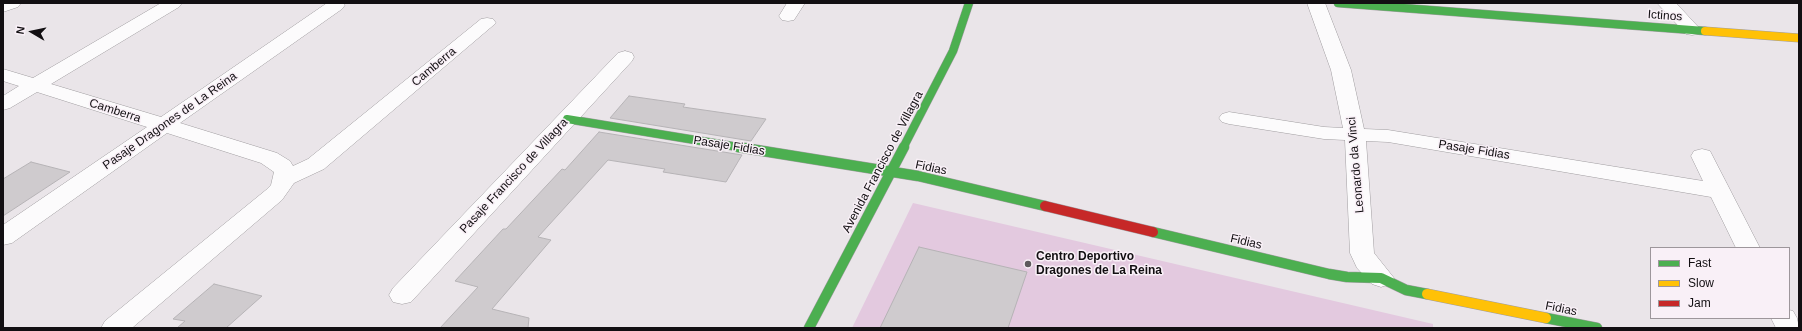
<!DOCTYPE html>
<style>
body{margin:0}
#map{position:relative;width:1802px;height:331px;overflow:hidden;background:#eae5e9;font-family:Arial,sans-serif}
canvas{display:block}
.frame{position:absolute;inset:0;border:4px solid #120f12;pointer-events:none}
.legend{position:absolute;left:1650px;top:247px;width:140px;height:72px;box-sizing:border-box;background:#f9f0f7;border:1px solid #9d969b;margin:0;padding:5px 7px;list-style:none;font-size:12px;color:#120f12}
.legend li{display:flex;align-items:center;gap:8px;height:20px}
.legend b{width:20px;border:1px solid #9d969b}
.north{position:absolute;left:12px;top:12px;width:40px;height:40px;-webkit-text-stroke:3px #f9f0f7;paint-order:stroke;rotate:279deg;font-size:11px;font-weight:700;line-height:16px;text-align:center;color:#120f12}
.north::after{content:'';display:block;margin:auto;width:14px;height:18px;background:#120f12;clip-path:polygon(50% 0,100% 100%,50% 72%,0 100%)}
</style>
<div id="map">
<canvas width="1802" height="331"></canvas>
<div class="frame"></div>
<ul class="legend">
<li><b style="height:5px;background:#4caf50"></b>Fast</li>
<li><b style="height:5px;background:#ffc107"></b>Slow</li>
<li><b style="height:5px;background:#c62828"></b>Jam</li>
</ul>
<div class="north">N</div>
</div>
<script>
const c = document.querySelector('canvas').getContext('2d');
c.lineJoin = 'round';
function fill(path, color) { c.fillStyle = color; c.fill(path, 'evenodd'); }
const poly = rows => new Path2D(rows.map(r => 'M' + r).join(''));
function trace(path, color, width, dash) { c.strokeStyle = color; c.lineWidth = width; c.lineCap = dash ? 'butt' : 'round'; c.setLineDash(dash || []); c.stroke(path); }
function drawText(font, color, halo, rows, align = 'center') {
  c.font = font + ' Arial,sans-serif'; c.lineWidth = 3; c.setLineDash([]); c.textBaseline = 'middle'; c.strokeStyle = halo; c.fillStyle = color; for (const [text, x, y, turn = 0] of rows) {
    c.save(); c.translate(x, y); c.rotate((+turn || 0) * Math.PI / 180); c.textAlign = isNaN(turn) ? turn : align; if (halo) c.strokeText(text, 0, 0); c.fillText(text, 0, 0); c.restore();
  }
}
const green = poly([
 [913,203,1433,324,1433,328,852,328]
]);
const building = poly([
 [629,96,685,104,683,107,766,119,751,141,610,118,629,96],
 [599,132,742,155,726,182,663,172,665,169,608,160,538,237,551,240,492,309,529,318,528,328,440,328,478,287,455,281,503,229,506,229,562,169,565,170,599,132],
 [31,162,70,172,3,216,3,179,31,162],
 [919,247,1027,272,1008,328,880,328,919,247],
 [214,284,262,296,226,328,177,328,185,321,173,319,214,284]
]);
const street = poly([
 [3,3,21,3,18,7,3,12,3,3],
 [161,3,182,3,179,7,51,84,161,117,327,3,343,3,345,5,342,9,180,123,277,153,290,161,293,166,308,159,481,19,487,18,493,19,496,23,324,169,294,183,282,200,132,328,101,328,105,321,266,190,271,185,274,172,261,163,167,133,12,243,3,245,3,225,147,127,37,92,10,108,3,110,3,96,19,86,3,81,3,69,33,78,161,3],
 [787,3,805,3,794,20,788,21,782,20,779,16,787,3],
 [1307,3,1325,3,1351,70,1364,129,1388,130,1703,181,1691,156,1694,151,1702,149,1710,151,1760,248,1736,248,1711,197,1388,142,1366,141,1374,253,1394,278,1390,284,1381,287,1372,284,1357,268,1350,253,1345,140,1324,139,1229,124,1222,122,1219,118,1222,114,1229,112,1324,127,1343,128,1331,70,1307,3],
 [1657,3,1676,3,1701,30,1698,34,1692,35,1686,34,1657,3],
 [625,51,632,53,634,57,632,61,411,302,402,304,393,302,389,295,393,288,618,53,625,51],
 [1789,310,1793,311,1797,318,1799,328,1776,328,1771,318,1789,318,1789,310]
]);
const fastFar1 = poly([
 [1338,3,1705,31],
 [567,119,744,148],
 [903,148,953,51,969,3]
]);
const fast = poly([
 [738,147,918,176,1045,206],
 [1153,232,1329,274,1347,277,1381,278,1406,290,1427,294],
 [1546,318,1597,328],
 [809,328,904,147]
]);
const slowFar1 = poly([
 [1705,31,1799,38]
]);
const slow = poly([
 [1427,294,1546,318]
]);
const jam = poly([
 [1045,206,1153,232]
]);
const markers = [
 [1028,264,4,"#5e5a5d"]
];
const streetNames = [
 ["Ictinos",1665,16,4],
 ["Camberra",434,67,-40],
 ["Camberra",115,111,18],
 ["Pasaje Dragones de La Reina",170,121,-35],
 ["Pasaje Fidias",729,146,9],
 ["Pasaje Fidias",1474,150,9],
 ["Avenida Francisco de Villagra",883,162,-62],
 ["Leonardo da Vinci",1356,165,-95],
 ["Fidias",931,168,12],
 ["Pasaje Francisco de Villagra",514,176,-47],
 ["Fidias",1246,242,13],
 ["Fidias",1561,309,11]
];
const poiNames = [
 ["Centro Deportivo",1036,257],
 ["Dragones de La Reina",1036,271]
];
fill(green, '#e3c9df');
fill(building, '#cfcbce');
trace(building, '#b6b3b6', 1);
trace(street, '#a09da0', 1);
trace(fastFar1, '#a09da0', 9);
trace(fast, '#a09da0', 11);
trace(slowFar1, '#a09da0', 9);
trace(slow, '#a09da0', 11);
trace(jam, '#a09da0', 11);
fill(street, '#fcfbfc');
trace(fastFar1, '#4caf50', 8);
trace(fast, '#4caf50', 10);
trace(slowFar1, '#ffc107', 8);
trace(slow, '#ffc107', 10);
trace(jam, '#c62828', 10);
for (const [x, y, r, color] of markers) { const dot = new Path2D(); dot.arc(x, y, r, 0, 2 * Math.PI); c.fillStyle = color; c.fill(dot); trace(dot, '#f9f0f7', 1.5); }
drawText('12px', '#120f12', '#f9f0f7', streetNames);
drawText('bold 12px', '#120f12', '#f9f0f7', poiNames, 'left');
</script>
